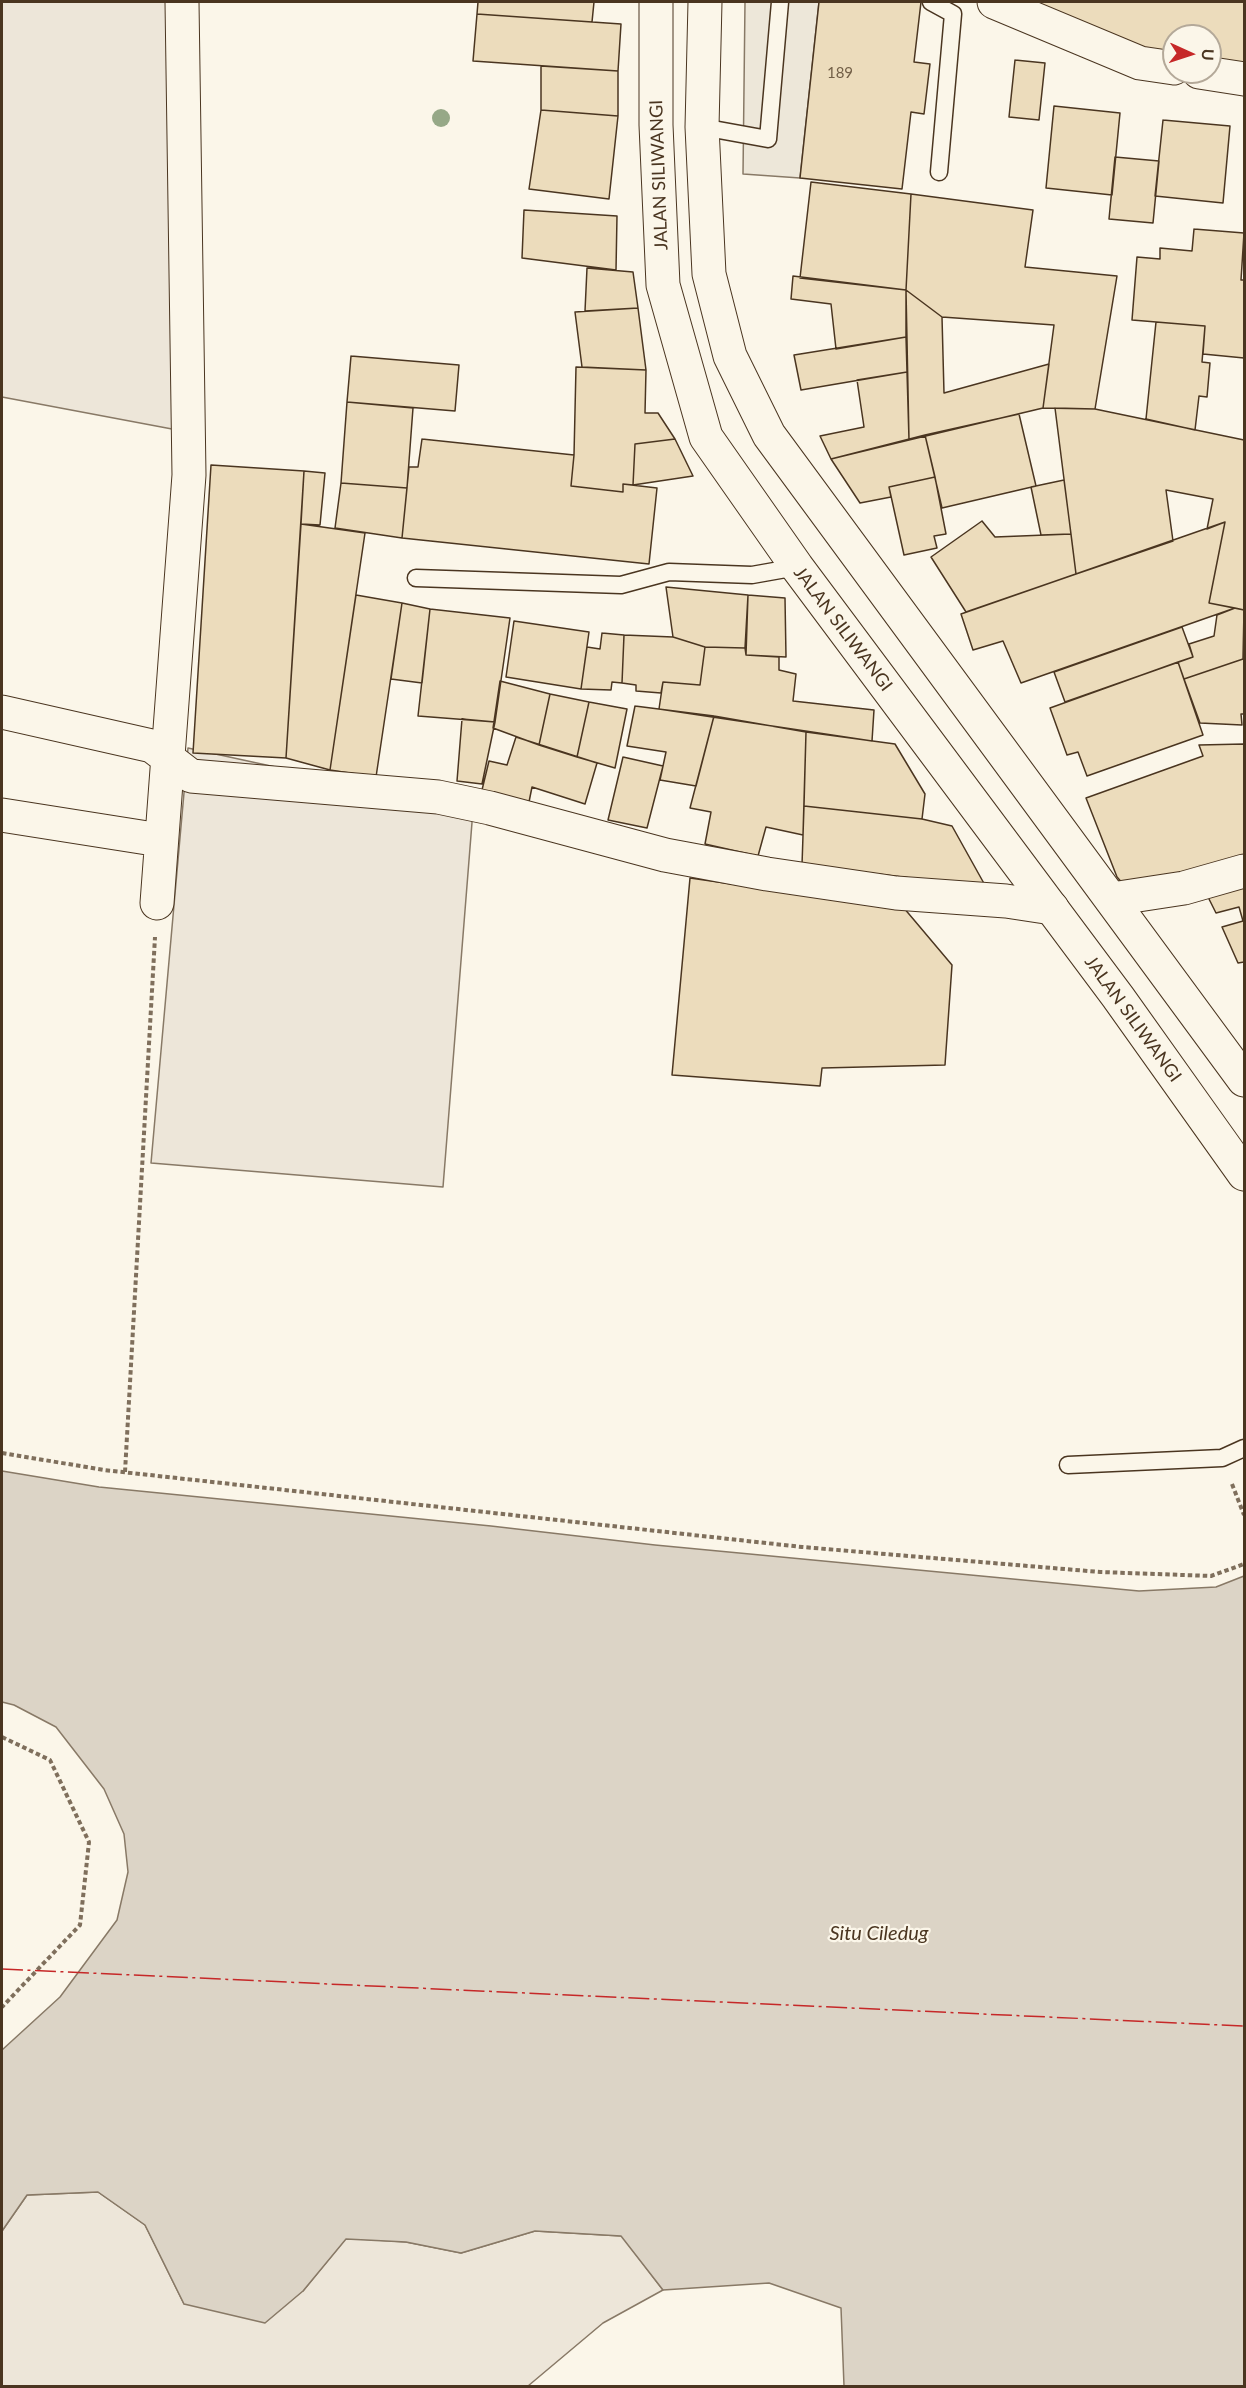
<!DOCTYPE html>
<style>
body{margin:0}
#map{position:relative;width:1246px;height:2388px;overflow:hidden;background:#fbf6e9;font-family:Lato,sans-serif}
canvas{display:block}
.frame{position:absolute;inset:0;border:3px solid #4a3520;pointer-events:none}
.north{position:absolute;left:1162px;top:24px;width:60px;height:60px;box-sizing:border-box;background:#fbf6e9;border:2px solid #b4a999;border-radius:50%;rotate:93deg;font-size:16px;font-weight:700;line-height:24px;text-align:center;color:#4a3520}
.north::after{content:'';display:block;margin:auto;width:21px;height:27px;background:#c62828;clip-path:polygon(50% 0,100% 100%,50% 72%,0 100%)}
</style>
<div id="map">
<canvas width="1246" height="2388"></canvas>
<div class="frame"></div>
<div class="north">U</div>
</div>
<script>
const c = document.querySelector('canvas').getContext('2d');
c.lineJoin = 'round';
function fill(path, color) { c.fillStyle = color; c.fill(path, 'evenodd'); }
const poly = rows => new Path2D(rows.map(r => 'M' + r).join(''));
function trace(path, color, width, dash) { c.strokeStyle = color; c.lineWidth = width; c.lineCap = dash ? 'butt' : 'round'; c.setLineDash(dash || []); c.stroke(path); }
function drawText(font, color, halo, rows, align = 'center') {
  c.font = font + ' Lato,sans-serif'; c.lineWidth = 4.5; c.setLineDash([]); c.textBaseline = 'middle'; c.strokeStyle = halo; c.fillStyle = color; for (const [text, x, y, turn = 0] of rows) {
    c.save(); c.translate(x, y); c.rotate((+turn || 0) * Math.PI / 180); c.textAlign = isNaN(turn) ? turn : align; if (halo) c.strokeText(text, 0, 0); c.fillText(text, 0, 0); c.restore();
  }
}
const green = poly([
 [2,2,190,2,172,429,2,397,2,2],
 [188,748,473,810,443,1187,151,1163,188,748],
 [98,2192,145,2225,184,2304,303,2291,346,2238,406,2242,461,2253,535,2231,622,2236,663,2290,603,2323,528,2386,2,2386,2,2231,27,2195,98,2192]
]);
const parking = poly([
 [745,2,819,2,800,178,743,174,745,2]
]);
const water = poly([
 [2,1471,99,1487,491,1526,655,1545,1139,1591,1216,1587,1244,1576,1244,2386,844,2386,841,2308,769,2283,663,2290,621,2236,535,2231,461,2253,406,2242,346,2239,303,2291,265,2323,184,2304,145,2225,98,2192,27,2195,2,2231,2,2050,60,1997,117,1920,128,1872,124,1834,104,1789,56,1727,14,1705,2,1702,2,1471]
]);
const building = poly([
 [478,2,594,2,592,22,477,14,478,2],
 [819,2,921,2,914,62,930,64,924,114,911,112,902,189,800,178,819,2],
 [1033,2,1244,2,1244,64,1210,59,1210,36,1174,36,1174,54,1140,49,1033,2],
 [477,14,621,24,618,71,473,61,477,14],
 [1015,60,1045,63,1039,120,1009,117,1015,60],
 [541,66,618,71,618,116,541,110,541,66],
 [1054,106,1120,113,1112,195,1046,188,1054,106],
 [541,110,618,116,609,199,529,189,541,110],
 [1163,120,1230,126,1223,203,1155,196,1163,120],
 [1115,157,1159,161,1153,223,1109,219,1115,157],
 [811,182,911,194,906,290,800,278,811,182],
 [911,194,1033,210,1025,267,1117,276,1095,409,1043,408,1054,325,942,317,906,290,911,194],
 [524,210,617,216,616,270,522,258,524,210],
 [1194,229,1244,233,1241,280,1244,280,1244,358,1203,354,1205,326,1132,320,1137,257,1160,259,1160,248,1192,251,1194,229],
 [587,268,633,272,638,308,585,311,587,268],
 [793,276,906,290,906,337,836,349,831,304,791,299,793,276],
 [906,290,942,317,944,393,1049,364,1043,408,909,440,906,290],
 [638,308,646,370,582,367,575,312,638,308],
 [1156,322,1205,326,1202,362,1210,363,1207,397,1199,396,1195,430,1146,419,1156,322],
 [906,337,907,372,801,390,794,355,906,337],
 [351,356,459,365,455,411,347,402,351,356],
 [576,367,646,370,645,413,658,413,675,439,635,444,633,485,623,484,623,492,571,486,574,455,576,367],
 [907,372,909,440,831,459,820,436,864,427,857,380,907,372],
 [347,402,413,408,407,488,341,483,347,402],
 [1055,408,1095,409,1244,440,1244,610,1209,603,1225,522,1207,529,1213,499,1166,490,1173,541,1076,574,1055,408],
 [1019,414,1036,486,942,508,925,435,1019,414],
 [925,435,935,477,889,487,891,497,860,503,831,459,925,435],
 [422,439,574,455,571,486,623,492,623,484,657,488,649,564,402,538,409,467,418,467,422,439],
 [675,439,693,476,633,485,635,444,675,439],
 [211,465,304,471,286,758,193,753,211,465],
 [304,471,325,473,320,525,301,524,304,471],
 [935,477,946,534,934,536,937,548,904,555,889,487,935,477],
 [1064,480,1071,534,1041,535,1031,487,1064,480],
 [341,483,407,488,402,538,335,528,341,483],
 [982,521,995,537,1071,534,1076,574,966,612,931,557,982,521],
 [1225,522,1209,603,1235,608,1021,683,1003,641,973,650,961,614,1225,522],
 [301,524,365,533,330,770,286,758,301,524],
 [666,587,748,595,745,648,705,647,673,637,666,587],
 [356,595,402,603,376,777,330,770,356,595],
 [748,595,785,598,786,657,746,655,748,595],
 [402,603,430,609,422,683,391,679,402,603],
 [1235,608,1244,610,1243,659,1184,679,1178,662,1193,657,1189,644,1214,636,1217,615,1235,608],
 [430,609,510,618,495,722,418,716,430,609],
 [514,621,589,632,581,689,506,677,514,621],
 [1182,627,1193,657,1065,702,1054,672,1182,627],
 [602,633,624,635,622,683,612,682,611,690,581,689,587,647,600,649,602,633],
 [624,635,673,637,705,647,700,685,663,682,661,693,636,691,636,685,622,683,624,635],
 [705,647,745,648,746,655,779,657,779,670,796,674,793,701,874,710,872,741,659,709,663,682,700,685,705,647],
 [1244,651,1244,714,1241,714,1242,725,1200,723,1184,679,1243,659,1244,651],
 [1178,662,1203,735,1087,776,1078,752,1067,755,1050,708,1178,662],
 [500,681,550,694,539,745,493,728,500,681],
 [550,694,589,702,577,757,539,745,550,694],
 [589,702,627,709,615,768,577,757,589,702],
 [635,706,714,716,696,786,660,780,666,752,627,746,635,706],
 [714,716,806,732,803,835,766,827,758,856,705,844,711,812,690,808,714,716],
 [462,719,495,722,482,784,457,781,462,719],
 [806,732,895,744,925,794,922,819,804,806,806,732],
 [516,737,597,763,585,804,532,787,529,802,482,790,489,761,507,765,516,737],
 [1244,744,1244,862,1133,895,1117,877,1086,798,1203,756,1199,745,1244,744],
 [623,757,663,766,647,828,608,820,623,757],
 [804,806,922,819,952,826,986,887,802,865,804,806],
 [690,878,816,896,898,901,952,965,945,1065,822,1068,820,1086,672,1075,690,878],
 [1244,882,1244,962,1238,963,1222,927,1243,921,1239,907,1216,913,1206,893,1244,882]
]);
const path = poly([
 [2,1453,104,1470,802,1547,1100,1572,1211,1576,1244,1564],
 [125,1472,155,937],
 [1232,1484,1244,1515],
 [2,1737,50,1760,89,1842,80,1925,2,2007]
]);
const lane = poly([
 [931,2,953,14,939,172],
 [702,127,768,139,780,2],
 [416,578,621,585,669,572,752,575,797,567],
 [1068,1465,1222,1458,1244,1448]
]);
const street = poly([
 [994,2,1140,63,1174,68],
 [1199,72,1244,79],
 [2,712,152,746,191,776,438,797,490,808,665,855,767,874,896,893,1006,901,1052,908],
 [2,815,160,840],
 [1112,899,1184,888,1244,871],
 [157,903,189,475,182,2]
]);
const primary = poly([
 [656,2,656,125,663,285,706,437,797,567,1118,997,1244,1174],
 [705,2,702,127,709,274,730,356,769,435,1244,1080]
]);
const power = poly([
 [2,1969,1244,2026]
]);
const trees = [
 [441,118]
];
const numberNames = [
 ["189",840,73]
];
const streetNames = [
 ["JALAN SILIWANGI",659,175,-92],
 ["JALAN SILIWANGI",843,629,53],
 ["JALAN SILIWANGI",1133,1019,54]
];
const waterNames = [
 ["Situ Ciledug",879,1934]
];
fill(green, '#ede6d9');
trace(green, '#887966', 1.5);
fill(parking, '#ede7d9');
trace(parking, '#887966', 1.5);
fill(water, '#dcd4c6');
trace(water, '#887966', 1.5);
fill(building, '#ecdcbc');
trace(building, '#4a3520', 1.5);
trace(lane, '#4a3520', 19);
trace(street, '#4a3520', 35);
trace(primary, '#4a3520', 35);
trace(path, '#7f6f5c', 4, [4.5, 3]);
trace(lane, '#fbf6e9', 16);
trace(street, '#fbf6e9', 33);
trace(primary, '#fbf6e9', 33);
trace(power, '#c62828', 1.5, [21, 4.5, 3, 4.5]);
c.fillStyle = '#96a887';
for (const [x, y] of trees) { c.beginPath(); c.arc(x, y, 9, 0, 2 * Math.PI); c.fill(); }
drawText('15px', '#725f47', null, numberNames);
drawText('18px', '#4a3520', '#fbf6e9', streetNames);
drawText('italic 20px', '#4a3520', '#fbf6e9', waterNames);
</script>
